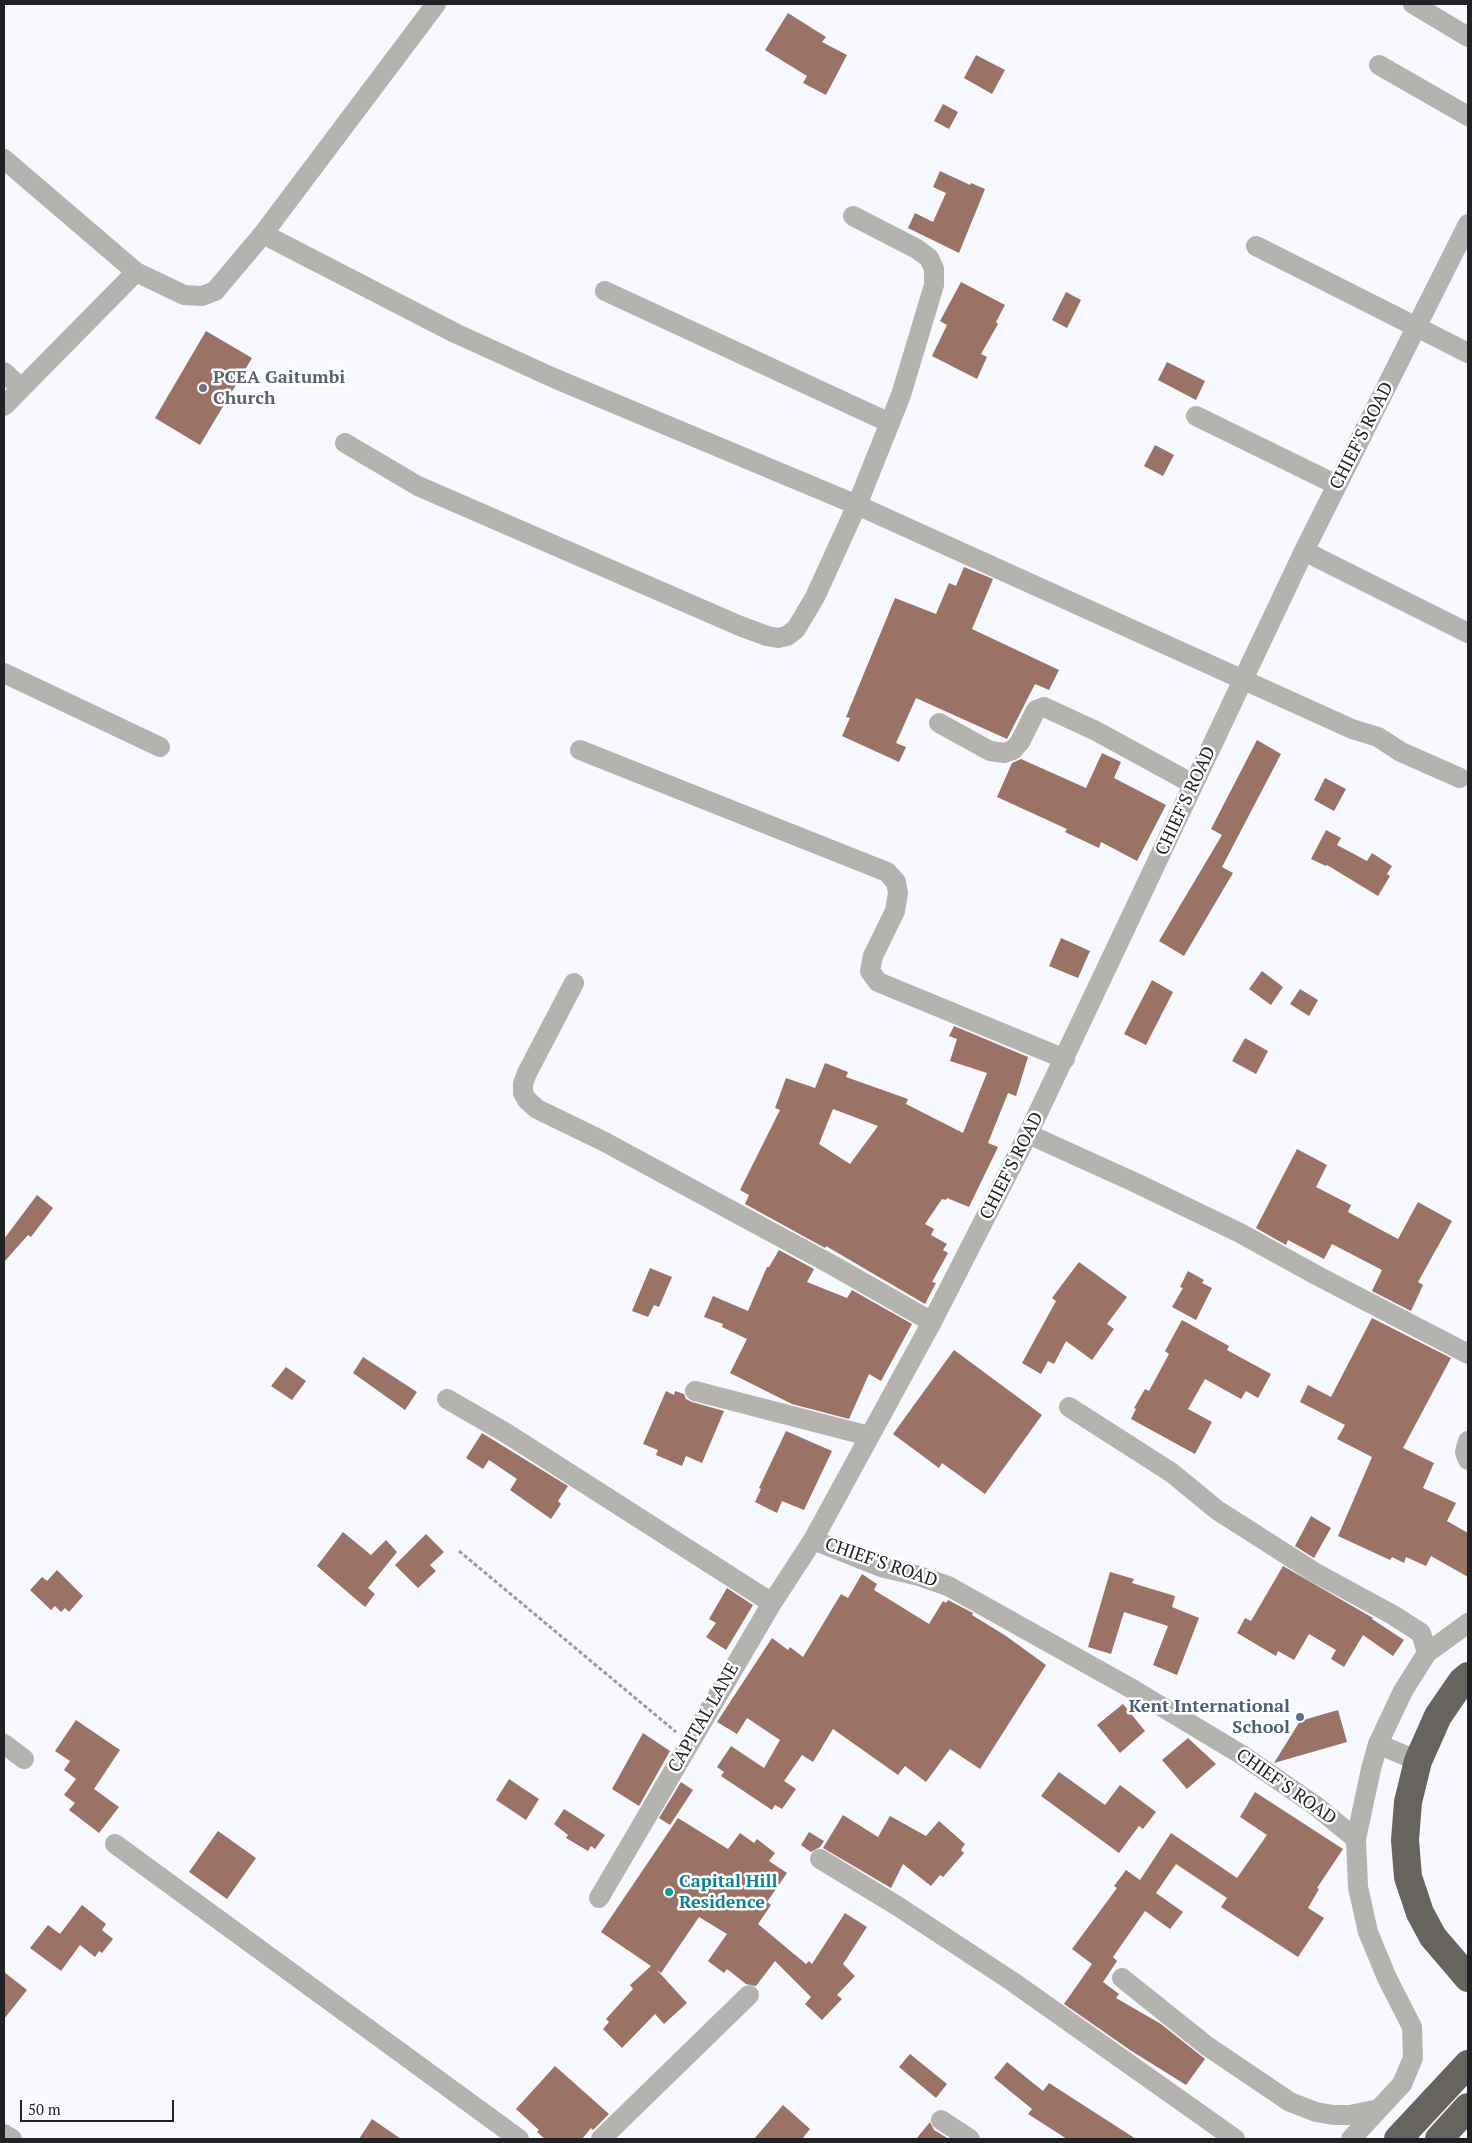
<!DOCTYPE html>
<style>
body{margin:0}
#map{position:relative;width:1472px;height:2143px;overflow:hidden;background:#f7f9fe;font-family:"PT Serif",serif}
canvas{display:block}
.frame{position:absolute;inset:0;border:5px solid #212225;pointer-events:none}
.scale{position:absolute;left:20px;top:2100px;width:154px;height:22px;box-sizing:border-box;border:2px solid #212225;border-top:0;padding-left:6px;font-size:15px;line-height:18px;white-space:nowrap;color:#212225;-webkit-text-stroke:4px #fff;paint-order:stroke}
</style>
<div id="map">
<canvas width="1472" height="2143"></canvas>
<div class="frame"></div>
<div class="scale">50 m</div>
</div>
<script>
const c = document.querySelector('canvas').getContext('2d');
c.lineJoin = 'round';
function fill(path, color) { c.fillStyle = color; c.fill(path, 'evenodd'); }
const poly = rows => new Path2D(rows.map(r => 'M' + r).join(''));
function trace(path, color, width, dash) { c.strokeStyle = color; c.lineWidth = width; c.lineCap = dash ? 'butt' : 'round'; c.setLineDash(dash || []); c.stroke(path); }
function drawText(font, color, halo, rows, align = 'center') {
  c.font = font + ' "PT Serif",serif'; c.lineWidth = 5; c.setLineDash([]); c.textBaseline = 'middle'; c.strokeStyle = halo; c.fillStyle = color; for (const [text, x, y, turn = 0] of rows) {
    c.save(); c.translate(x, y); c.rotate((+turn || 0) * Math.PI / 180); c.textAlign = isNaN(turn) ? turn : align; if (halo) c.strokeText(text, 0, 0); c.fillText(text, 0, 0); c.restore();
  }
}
const building = poly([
 [788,13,826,37,822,42,847,55,826,95,803,83,807,76,765,50],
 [976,55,1005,70,992,94,964,78],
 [943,104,958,112,949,129,934,121],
 [940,171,970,185,971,183,985,189,959,253,908,228,915,213,933,222,946,193,933,187],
 [961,282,1005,305,996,322,998,324,981,354,987,357,977,379,932,356,947,325,940,321],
 [1066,292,1081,300,1067,328,1052,320],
 [206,331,252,358,200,445,155,418],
 [1167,362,1205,381,1196,400,1158,380],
 [1155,445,1174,455,1163,476,1144,466],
 [964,567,993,579,972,629,1059,670,1049,690,1035,684,1007,739,916,698,896,743,906,747,899,762,842,736,850,718,846,717,895,598,936,614,949,583,956,586],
 [1257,740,1281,754,1222,867,1233,873,1184,956,1159,941,1222,835,1211,829],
 [1102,753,1121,762,1114,778,1166,805,1137,861,1101,842,1099,848,1065,832,1067,829,997,797,1012,763,1021,759,1086,788],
 [1325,778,1346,789,1334,811,1314,800],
 [1326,830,1341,838,1337,845,1367,861,1372,853,1392,866,1387,874,1390,876,1378,896,1327,865,1326,866,1311,859],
 [1061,938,1090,951,1078,978,1049,966],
 [1262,971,1283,987,1271,1005,1249,989],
 [1152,980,1173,992,1146,1045,1124,1034],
 [1300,989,1318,1000,1309,1016,1290,1004],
 [954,1026,1028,1057,1016,1096,1008,1093,988,1143,998,1147,969,1207,947,1198,946,1200,942,1199,925,1224,934,1229,931,1235,947,1244,943,1250,948,1253,932,1282,936,1283,925,1304,826,1246,825,1248,745,1204,749,1195,740,1190,780,1110,775,1108,786,1078,815,1088,825,1063,848,1072,846,1077,908,1099,906,1104,963,1133,987,1073,950,1061,957,1039,949,1036],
 [833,1109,878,1126,850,1164,819,1144],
 [1245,1038,1268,1051,1256,1074,1232,1061],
 [1297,1149,1327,1165,1316,1187,1351,1205,1348,1212,1398,1239,1418,1202,1452,1221,1418,1282,1423,1285,1411,1311,1372,1291,1382,1270,1332,1244,1324,1259,1288,1240,1286,1245,1256,1228],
 [37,1195,53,1208,31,1237,28,1235,4,1262,4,1239],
 [779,1250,814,1269,807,1282,847,1298,852,1290,912,1324,881,1381,869,1374,849,1419,792,1404,730,1373,747,1339,722,1327,723,1324,704,1317,713,1296,748,1311,767,1267,769,1267],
 [1079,1262,1127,1297,1107,1324,1114,1329,1092,1360,1066,1341,1054,1364,1048,1361,1041,1374,1022,1363,1056,1301,1052,1298],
 [650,1268,672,1277,659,1307,654,1305,648,1317,632,1311],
 [1188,1271,1204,1280,1202,1283,1212,1288,1196,1320,1172,1307,1183,1288,1180,1287],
 [1372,1318,1451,1358,1403,1448,1434,1463,1423,1488,1456,1503,1447,1521,1468,1533,1468,1577,1431,1556,1426,1566,1406,1557,1404,1563,1392,1557,1390,1560,1338,1536,1372,1457,1337,1439,1345,1425,1300,1402,1308,1385,1331,1397],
 [1182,1320,1229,1346,1227,1350,1271,1374,1258,1398,1246,1391,1241,1399,1205,1379,1188,1409,1212,1422,1195,1454,1131,1419,1136,1409,1134,1408,1145,1389,1149,1391,1169,1354,1165,1351],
 [954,1350,1042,1415,985,1494,942,1463,939,1468,893,1434],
 [363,1357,417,1392,405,1410,353,1373],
 [286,1367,306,1381,292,1400,271,1386],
 [666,1391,674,1395,675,1391,684,1394,686,1399,692,1402,724,1411,702,1463,686,1456,682,1466,656,1455,658,1450,643,1444],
 [786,1431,832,1451,804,1510,782,1501,777,1513,755,1502,761,1489,759,1488],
 [482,1433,568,1486,558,1501,561,1504,551,1519,510,1490,517,1479,489,1460,483,1469,466,1458],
 [1311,1516,1331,1528,1314,1558,1295,1546],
 [343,1532,371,1555,386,1540,397,1552,368,1588,375,1594,365,1607,317,1566],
 [426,1534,444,1552,430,1565,436,1571,418,1588,395,1565],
 [1283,1566,1373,1618,1372,1619,1404,1640,1393,1656,1363,1635,1344,1667,1331,1659,1336,1650,1309,1634,1294,1660,1278,1651,1276,1656,1237,1633,1245,1618,1251,1621],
 [57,1570,83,1596,69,1612,65,1608,61,1612,55,1606,51,1610,30,1590,42,1577,47,1581],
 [1110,1572,1134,1579,1132,1583,1175,1596,1172,1607,1199,1618,1177,1675,1153,1665,1168,1626,1124,1612,1111,1654,1088,1647],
 [862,1574,877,1584,874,1590,929,1624,943,1601,946,1603,948,1600,973,1613,972,1615,1006,1636,1046,1665,980,1769,950,1749,926,1782,905,1766,898,1775,833,1729,813,1762,802,1755,784,1781,796,1789,782,1809,775,1805,772,1810,721,1776,724,1772,717,1767,731,1746,764,1768,780,1740,747,1718,737,1734,717,1722,772,1638,788,1650,790,1647,803,1657,841,1594,848,1598],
 [727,1588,753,1605,726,1650,706,1637,716,1623,709,1619],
 [1123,1704,1145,1731,1120,1753,1097,1725],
 [1338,1710,1347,1742,1274,1763,1300,1721],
 [76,1720,120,1750,94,1789,119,1807,99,1833,69,1810,75,1803,64,1795,76,1779,64,1770,70,1761,55,1751],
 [643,1733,670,1751,639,1806,612,1789],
 [1188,1738,1216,1764,1187,1789,1162,1760],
 [1059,1772,1105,1805,1120,1785,1156,1812,1143,1829,1139,1826,1119,1853,1041,1796],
 [509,1779,539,1799,526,1820,496,1800],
 [681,1782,693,1790,670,1825,659,1818],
 [1255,1792,1343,1849,1317,1888,1319,1889,1308,1908,1324,1918,1298,1957,1221,1907,1227,1898,1176,1864,1156,1893,1183,1912,1170,1929,1145,1911,1113,1957,1117,1961,1103,1982,1119,1994,1116,1998,1161,2024,1205,2059,1186,2085,1130,2050,1064,2004,1092,1964,1072,1949,1117,1888,1114,1886,1126,1870,1140,1880,1171,1833,1237,1878,1267,1835,1240,1817],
 [564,1809,605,1835,595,1849,591,1846,588,1851,566,1838,568,1835,554,1824],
 [843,1815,878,1837,890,1816,926,1836,939,1821,965,1844,961,1850,964,1853,943,1877,940,1875,931,1886,903,1864,891,1888,823,1848],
 [678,1818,728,1849,740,1833,754,1843,757,1839,775,1853,769,1861,787,1873,767,1902,771,1905,758,1924,806,1964,809,1961,812,1964,845,1913,867,1927,843,1964,855,1976,837,1995,842,1999,822,2020,805,2004,811,1997,775,1961,756,1986,746,1984,727,1969,724,1973,708,1961,727,1934,699,1917,661,1973,656,1969,687,2003,664,2024,655,2014,622,2048,603,2029,609,2022,606,2019,633,1989,630,1985,651,1966,601,1932],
 [218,1831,256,1858,227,1899,189,1872],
 [809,1832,824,1841,820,1847,811,1852,801,1845],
 [82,1905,106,1924,102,1930,113,1939,102,1953,99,1951,95,1957,80,1945,61,1971,30,1948,48,1925,60,1934],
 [4,1972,27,1990,4,2019],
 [910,2054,947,2084,936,2098,899,2067],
 [1007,2062,1043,2091,1049,2083,1136,2139,1067,2139,1028,2114,1032,2109,994,2078],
 [555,2066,609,2114,593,2130,591,2128,582,2139,545,2139,537,2132,539,2130,516,2109],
 [783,2105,810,2129,802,2139,754,2139],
 [372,2119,401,2139,359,2139],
 [930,2122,934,2130,949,2139,916,2139]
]);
const path = poly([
 [459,1551,676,1732]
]);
const minor = poly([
 [1413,4,1468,37],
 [1379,65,1468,116],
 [4,159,136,272],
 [263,234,455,333,556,379,857,505,1352,729,1378,737,1401,752,1460,778],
 [1256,246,1468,353],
 [605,291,890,423],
 [4,372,21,388],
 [4,406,136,272,184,295,202,296,215,291,263,234,436,4],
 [1196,416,1337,485],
 [345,443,418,486,740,626,767,636,778,638,787,636,796,629,815,597,857,505,901,395,934,285,934,269,929,258,917,249,853,216],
 [1304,551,1468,633],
 [4,673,160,747],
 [939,723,990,751,1004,753,1013,750,1020,742,1036,710,1044,707,1096,731,1193,784],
 [580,750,887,872,896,882,898,893,895,911,873,956,870,971,878,982,1065,1059],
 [574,983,527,1073,523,1084,523,1093,527,1100,537,1109,603,1141,834,1266,932,1322],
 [1028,1134,1134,1182,1240,1233,1316,1275,1468,1354],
 [695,1391,869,1436],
 [447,1399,506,1433,772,1603],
 [1069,1407,1172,1473,1217,1510,1314,1572,1393,1615,1421,1633,1427,1653],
 [1468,1441,1465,1452,1468,1460],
 [4,1744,24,1759],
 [1378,1744,1418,1761],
 [1356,1839,1316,1806,1242,1755,1134,1690,948,1586,919,1576,881,1567,813,1540,932,1322,1028,1134,1304,551,1468,224],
 [115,1844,519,2139],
 [820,1859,899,1907,1013,1982,1235,2139],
 [599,1898,772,1603,813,1540],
 [1122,1978,1207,2046,1290,2102,1316,2112,1333,2115,1350,2115,1379,2109],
 [941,2120,970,2139],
 [4,2134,12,2139],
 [601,2139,749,1995],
 [1351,2139,1402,2084,1413,2058,1412,2027,1387,1978,1368,1932,1358,1887,1356,1839,1371,1769,1378,1744,1403,1691,1427,1653,1468,1623]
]);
const highway = poly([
 [1468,1676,1462,1681,1438,1716,1418,1761,1408,1802,1405,1840,1408,1877,1420,1913,1433,1937,1468,1978],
 [1398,2139,1468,2064],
 [1439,2139,1468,2107]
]);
const markers = [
 [203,388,5,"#6b7280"],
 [1300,1717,5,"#5c6f8a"],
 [669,1892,5,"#0f9aa8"]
];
const worshipNames = [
 ["PCEA Gaitumbi",213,378],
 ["Church",213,399]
];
const streetNames = [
 ["CHIEF'S ROAD",1362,436,-63],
 ["CHIEF'S ROAD",1186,801,-65],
 ["CHIEF'S ROAD",1012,1166,-63],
 ["CHIEF'S ROAD",881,1563,19],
 ["CAPITAL LANE",704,1718,-60],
 ["CHIEF'S ROAD",1286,1787,35]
];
const serviceNames = [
 ["Kent International",1290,1707],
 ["School",1290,1728]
];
const cultureNames = [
 ["Capital Hill",679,1882],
 ["Residence",679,1903]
];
fill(building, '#9b7266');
trace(path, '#9a9b9f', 3, [4, 2.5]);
trace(minor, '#b5b3b0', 20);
trace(highway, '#67645f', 28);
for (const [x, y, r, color] of markers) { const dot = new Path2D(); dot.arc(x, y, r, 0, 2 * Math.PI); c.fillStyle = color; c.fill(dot); trace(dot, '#fff', 2); }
drawText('bold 18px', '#5b616d', '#fff', worshipNames, 'left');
drawText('18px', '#212225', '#fff', streetNames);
drawText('bold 18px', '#4e5e75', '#fff', serviceNames, 'right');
drawText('bold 18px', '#0d838f', '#fff', cultureNames, 'left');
</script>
